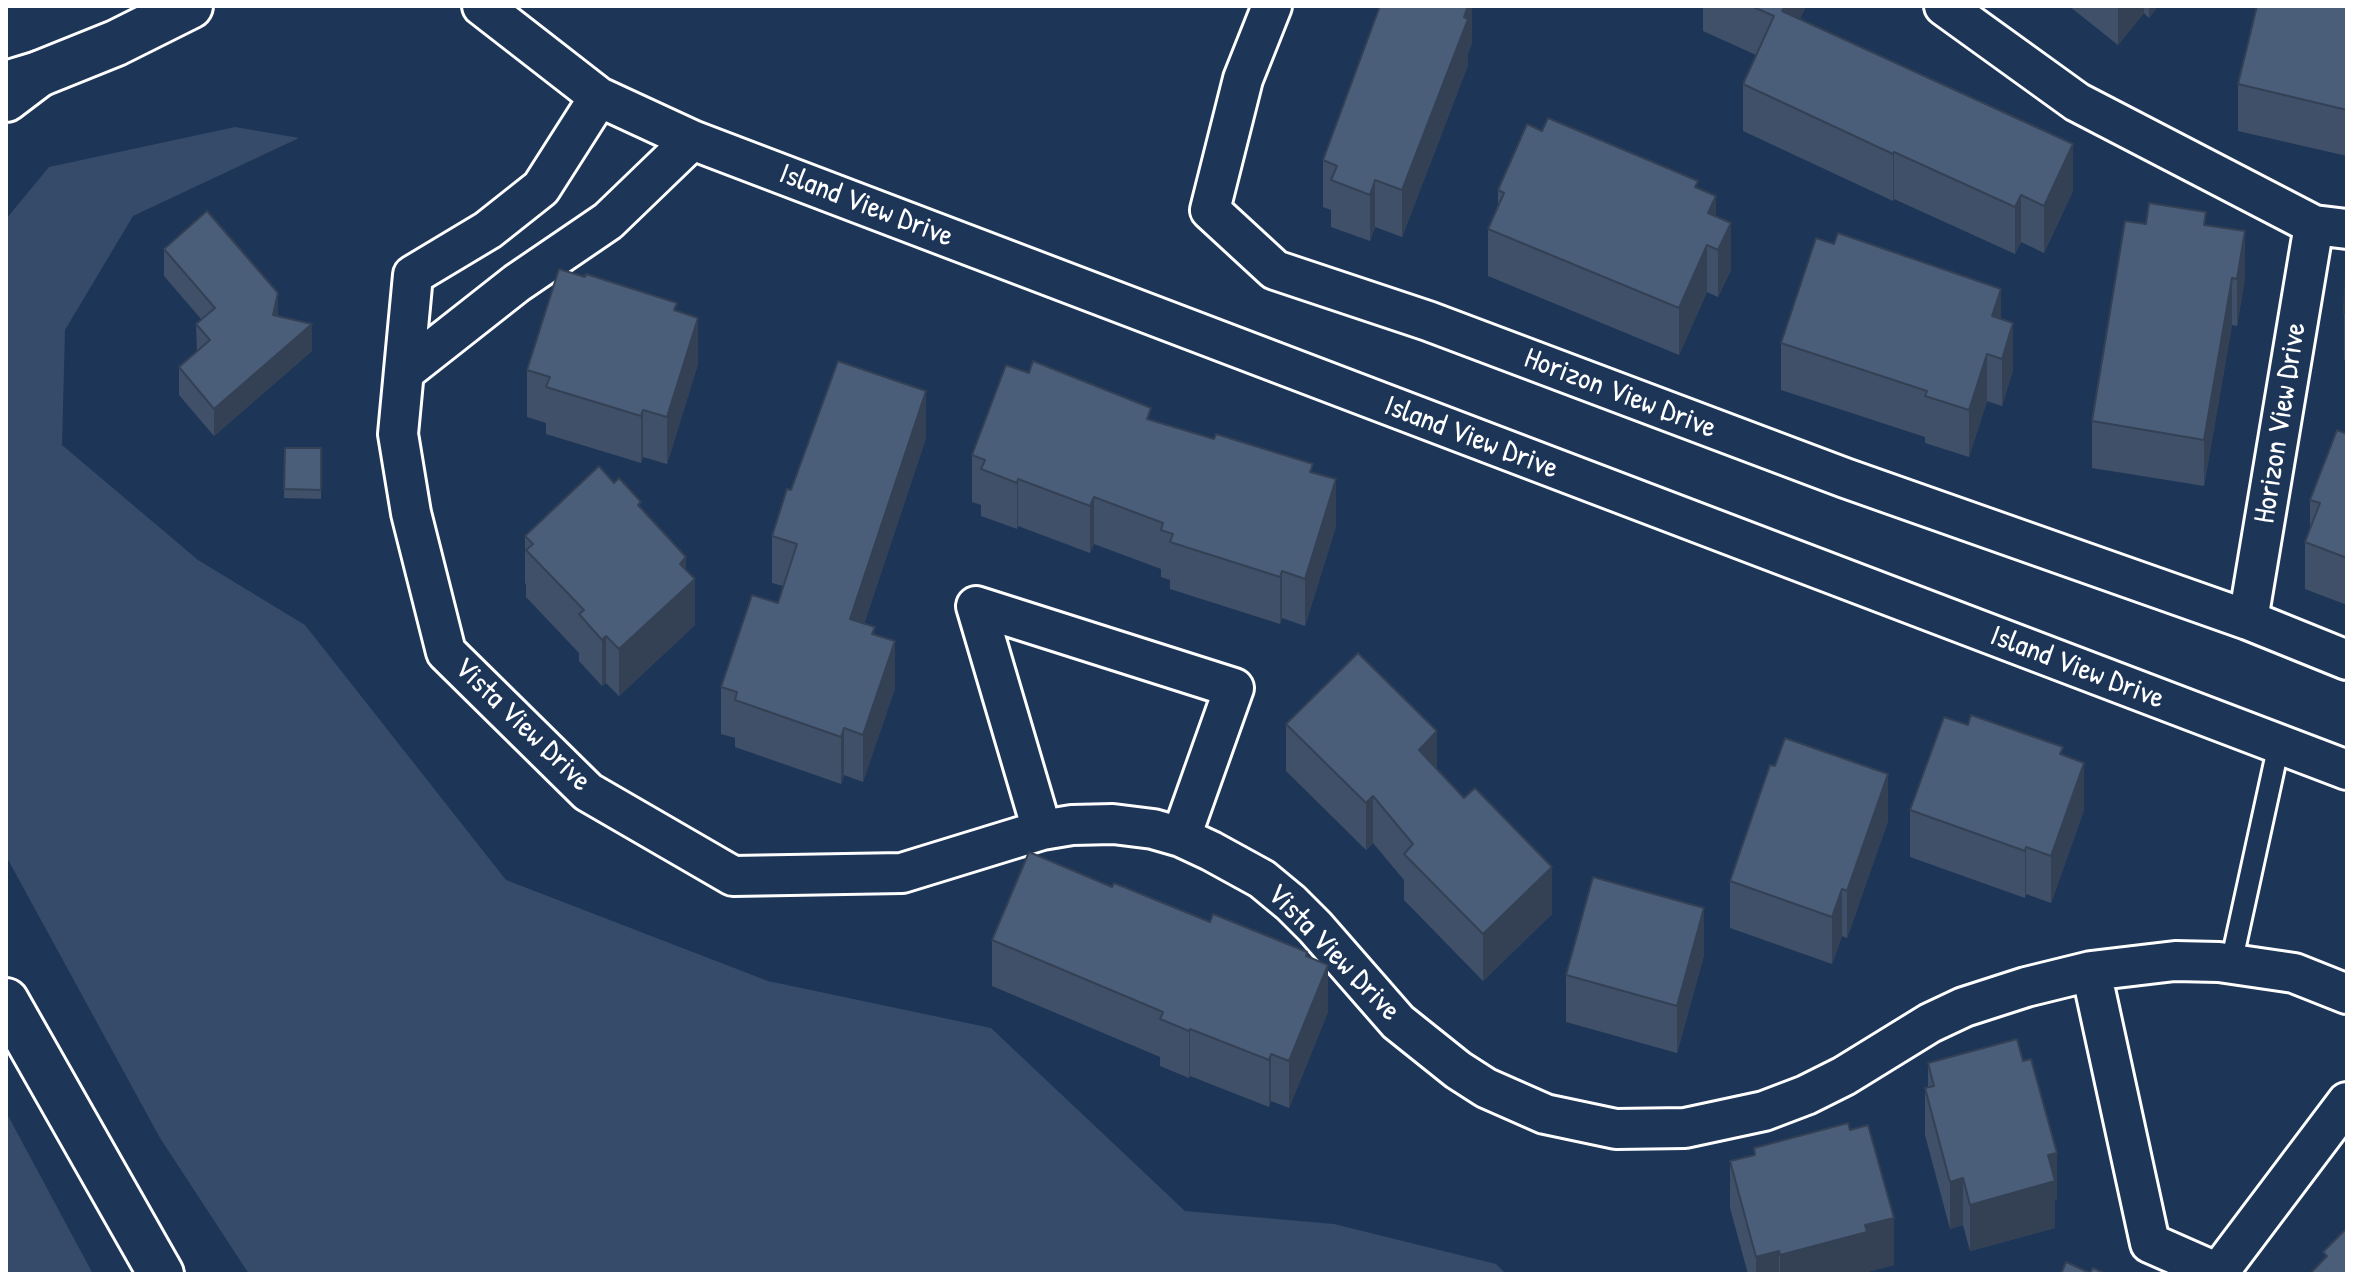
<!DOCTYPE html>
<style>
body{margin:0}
#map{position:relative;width:2353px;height:1280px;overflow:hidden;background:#1d3557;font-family:"Patrick Hand",sans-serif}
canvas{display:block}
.frame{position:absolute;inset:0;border:8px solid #fff;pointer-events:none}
</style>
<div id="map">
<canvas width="2353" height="1280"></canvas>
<div class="frame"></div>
</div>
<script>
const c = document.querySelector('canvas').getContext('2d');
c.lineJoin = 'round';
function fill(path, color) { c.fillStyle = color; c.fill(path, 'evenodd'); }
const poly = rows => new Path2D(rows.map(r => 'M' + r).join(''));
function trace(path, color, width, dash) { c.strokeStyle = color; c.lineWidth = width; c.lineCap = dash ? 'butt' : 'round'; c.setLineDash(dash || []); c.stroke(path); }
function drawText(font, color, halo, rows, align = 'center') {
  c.font = font + ' "Patrick Hand",sans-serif'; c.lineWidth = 6; c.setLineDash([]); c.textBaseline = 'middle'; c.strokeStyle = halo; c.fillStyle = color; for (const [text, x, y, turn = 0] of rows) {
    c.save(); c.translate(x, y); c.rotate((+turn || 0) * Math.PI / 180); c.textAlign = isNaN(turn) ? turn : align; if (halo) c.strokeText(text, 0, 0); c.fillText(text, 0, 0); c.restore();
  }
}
const green = poly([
 [235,127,299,138,133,216,65,330,62,445,198,560,305,625,506,880,768,981,991,1028,1185,1211,1334,1224,1496,1264,1506,1274,249,1274,160,1138,6,856,6,219,49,167],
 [6,1112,93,1274,6,1274]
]);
const service = poly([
 [2231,964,2279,744]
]);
const minor = poly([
 [482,6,599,97,692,140,2347,770],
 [1272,6,1243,79,1210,210,1275,270,1428,321,1845,478,2248,620,2347,660],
 [1944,6,2077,102,2314,225,2347,229],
 [599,97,541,188,488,230,413,275,398,434,411,513,446,652,588,792,733,876,902,873,1042,830,1072,825,1113,824,1153,829,1181,837,1211,851,1262,879,1291,903,1315,927,1398,1022,1458,1070,1486,1088,1545,1114,1616,1129,1685,1128,1764,1111,1806,1095,1844,1076,1930,1023,1964,1007,2026,987,2091,971,2175,961,2219,962,2294,973,2347,994],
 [404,372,517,283,608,221,692,140],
 [2248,620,2314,225],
 [1042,830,976,606,1234,688,1181,837],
 [2091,971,2150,1243,2218,1273,2347,1102]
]);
const tertiary = poly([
 [6,84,39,74,116,43,190,6]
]);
const trunk = poly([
 [6,99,39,74],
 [6,1001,161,1274]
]);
const wall = poly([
 [1472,6,1472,43,1468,54,1468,65,1402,237,1375,227,1370,241,1331,227,1331,210,1323,207,1323,160],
 [1703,6,1806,6,1800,19,2073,191,2044,253,2021,242,2015,254,1894,199,1893,201,1743,131,1743,84,1756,55,1703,31],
 [2069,6,2158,6,2149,18,2144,13,2118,45],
 [2347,6,2347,156,2238,131,2238,84],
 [1542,131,1698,189,1716,216,1731,270,1718,297,1707,292,1679,355,1488,276,1488,229,1498,206,1498,190],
 [2146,224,2206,225,2245,278,2237,326,2232,325,2204,486,2092,468,2092,421],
 [2347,247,2347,360,2344,360,2344,313],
 [164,249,312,351,214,436,179,395,179,367,197,352,196,324,201,319,164,276],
 [677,311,698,364,667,464,643,457,641,463,546,434,546,423,527,417,527,370],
 [2001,319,2013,370,2002,406,1987,401,1969,457,1925,443,1925,437,1781,390,1781,343],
 [1151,420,1313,473,1336,526,1305,626,1282,618,1280,624,1170,589,1170,580,1161,577,1161,569,1094,544,1090,553,1018,526,1017,529,981,516,981,505,972,502,972,455],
 [2347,434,2347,605,2305,589,2305,542,2310,530,2310,500],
 [926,438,864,624,875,634,895,688,863,782,844,775,841,784,735,747,735,738,721,734,721,687,778,603,783,586,772,583,772,536,791,490],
 [285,448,321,448,321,499,284,498],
 [641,508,686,570,695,625,619,696,606,683,602,686,579,661,579,653,526,597,526,584,525,583,525,536],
 [1286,724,1437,770,1552,914,1483,981,1404,900,1404,880,1373,843,1366,850,1286,771],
 [2063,755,2084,810,2051,903,2026,894,2025,898,1910,857,1910,810],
 [1888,821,1847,938,1842,936,1832,964,1730,928,1730,881],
 [1112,887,1307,957,1328,1012,1289,1108,1271,1101,1269,1107,1190,1076,1189,1078,1160,1066,1160,1057,992,986,992,940],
 [1704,955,1677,1053,1566,1022,1566,975],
 [1928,1063,2057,1200,2055,1200,2055,1228,1970,1251,1963,1225,1950,1229,1925,1135,1925,1088,1928,1087],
 [1754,1148,1894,1265,1867,1272,1867,1274,1748,1274,1730,1208,1730,1161,1754,1155]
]);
const shadedWall = poly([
 [1468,6,1472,6,1472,43,1468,54,1468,65,1402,237,1402,190],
 [1785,6,1806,6,1782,58,1782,11],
 [2118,6,2144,6,2144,13,2118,45],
 [2149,6,2158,6,2149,18],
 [2073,144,2073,191,2044,253,2044,206],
 [1894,152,1894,199,1893,201,1893,154],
 [1375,180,1375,227,1370,241,1370,195],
 [2021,195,2021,242,2015,254,2015,207],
 [1716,196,1716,243,1708,213],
 [1731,223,1731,270,1718,297,1718,250],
 [2245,231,2245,278,2237,326,2237,279],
 [1707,245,1707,292,1679,355,1679,308],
 [2232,278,2232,325,2204,486,2204,440],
 [2001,289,2001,336,1992,316],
 [278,293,278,321,273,315],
 [698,318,698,364,667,464,667,417],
 [2013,323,2013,370,2002,406,2002,359],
 [312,324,312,351,214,436,214,409],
 [1987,354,1987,401,1969,457,1969,410],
 [926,391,926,438,850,666,850,619],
 [643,410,643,457,641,463,641,416],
 [1018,479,1018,526,1017,529,1017,483],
 [1336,479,1336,526,1305,626,1305,579],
 [1094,497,1094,544,1090,553,1090,506],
 [686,557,686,586,695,579,695,625,619,696,619,649,680,564],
 [1282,571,1282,618,1280,624,1280,577],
 [606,636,606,683,602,686,602,640],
 [895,641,895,688,863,782,863,735],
 [844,728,844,775,841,784,841,737],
 [1437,731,1437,778,1419,750],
 [2084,763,2084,810,2051,903,2051,856],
 [1888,774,1888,821,1847,938,1847,891],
 [1373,796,1373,843,1366,850,1366,803],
 [2026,847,2026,894,2025,898,2025,851],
 [1552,867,1552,914,1483,981,1483,934],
 [1842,889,1842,936,1832,964,1832,917],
 [1704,908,1704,955,1677,1053,1677,1006],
 [1328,965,1328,1012,1289,1108,1289,1061],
 [1190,1029,1190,1076,1189,1078,1189,1031],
 [1271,1054,1271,1101,1269,1107,1269,1060],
 [2057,1153,2057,1200,2055,1200,2055,1228,1970,1251,1970,1205,2048,1155],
 [1963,1178,1963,1225,1950,1229,1950,1182],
 [1894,1218,1894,1265,1867,1272,1867,1274,1780,1274,1780,1255,1865,1225],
 [1779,1251,1779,1274,1756,1274,1756,1257]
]);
const building = poly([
 [1380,6,1468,6,1464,17,1468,19,1402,190,1375,180,1370,195,1331,180,1337,166,1323,160,1380,6],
 [1751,6,1785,6,1782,11,2073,144,2044,206,2021,195,2015,207,1894,152,1893,154,1743,84,1774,16,1751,6],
 [2257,6,2347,6,2347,110,2238,84,2257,6],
 [1548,118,1698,181,1695,187,1716,196,1708,213,1731,223,1718,250,1707,245,1679,308,1488,229,1504,193,1498,190,1527,124,1542,131,1548,118],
 [2149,203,2206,212,2204,225,2245,231,2237,279,2232,278,2204,440,2092,421,2125,221,2146,224,2149,203],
 [207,211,278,293,273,315,312,324,214,409,179,367,210,340,196,324,215,308,164,249,207,211],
 [1838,233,2001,289,1992,316,2013,323,2002,359,1987,354,1969,410,1925,396,1927,391,1781,343,1816,238,1834,244,1838,233],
 [2347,247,2347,313,2344,313,2347,247],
 [559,269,585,277,586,274,677,303,674,310,698,318,667,417,643,410,641,416,546,387,550,377,527,370,559,269],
 [838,361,926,391,850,619,875,627,872,634,895,641,863,735,844,728,841,737,735,700,737,692,721,687,752,595,778,603,797,544,772,536,787,489,791,490,838,361],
 [1033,361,1151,408,1147,419,1214,439,1216,434,1313,464,1310,472,1336,479,1305,579,1282,571,1280,577,1170,542,1173,534,1161,530,1163,523,1094,497,1090,506,1018,479,1017,483,981,469,985,460,972,455,1006,365,1029,373,1033,361],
 [2337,430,2347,434,2347,558,2305,542,2320,503,2310,500,2337,430],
 [285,448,321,448,321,490,284,489,285,448],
 [599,466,614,483,619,478,641,502,638,505,686,557,680,564,695,579,619,649,606,636,602,640,579,614,584,610,526,550,533,544,525,536,599,466],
 [1358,653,1437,731,1419,750,1464,798,1475,788,1552,867,1483,934,1404,854,1413,844,1373,796,1366,803,1286,724,1358,653],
 [1971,715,2063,747,2060,754,2084,763,2051,856,2026,847,2025,851,1910,810,1944,717,1968,725,1971,715],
 [1785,738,1888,774,1847,891,1842,889,1832,917,1730,881,1770,765,1775,766,1785,738],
 [1029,852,1112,887,1114,883,1210,922,1213,914,1307,952,1306,956,1328,965,1289,1061,1271,1054,1269,1060,1190,1029,1189,1031,1160,1019,1163,1012,992,940,1029,852],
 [1593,877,1704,908,1677,1006,1566,975,1593,877],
 [2017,1039,2023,1061,2031,1059,2057,1153,2048,1155,2055,1181,1970,1205,1963,1178,1950,1182,1925,1088,1934,1086,1928,1063,2017,1039],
 [1848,1123,1850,1130,1868,1125,1894,1218,1865,1225,1867,1232,1780,1255,1779,1251,1756,1257,1730,1161,1755,1155,1754,1148,1848,1123],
 [2347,1228,2347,1274,2310,1274,2327,1256,2323,1252,2347,1228],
 [2066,1262,2090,1273,2093,1268,2106,1274,2061,1274,2066,1262]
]);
const streetNames = [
 ["Island View Drive",866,206,21],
 ["Horizon View Drive",1620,394,21],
 ["Horizon View Drive",2281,423,-81],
 ["Island View Drive",1471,438,21],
 ["Island View Drive",2077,668,21],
 ["Vista View Drive",522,725,44],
 ["Vista View Drive",1333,953,46]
];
fill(green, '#364b69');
trace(service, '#fff', 26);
trace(minor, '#fff', 44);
trace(tertiary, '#fff', 50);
trace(trunk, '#fff', 50);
trace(service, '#1d3557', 20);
trace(minor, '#1d3557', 38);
trace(tertiary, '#1d3557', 44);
trace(trunk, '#1d3557', 44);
fill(wall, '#405068');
fill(shadedWall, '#344155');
fill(building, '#4a5d79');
trace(building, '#344155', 2);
drawText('30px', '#fff', '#1d3557', streetNames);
</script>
